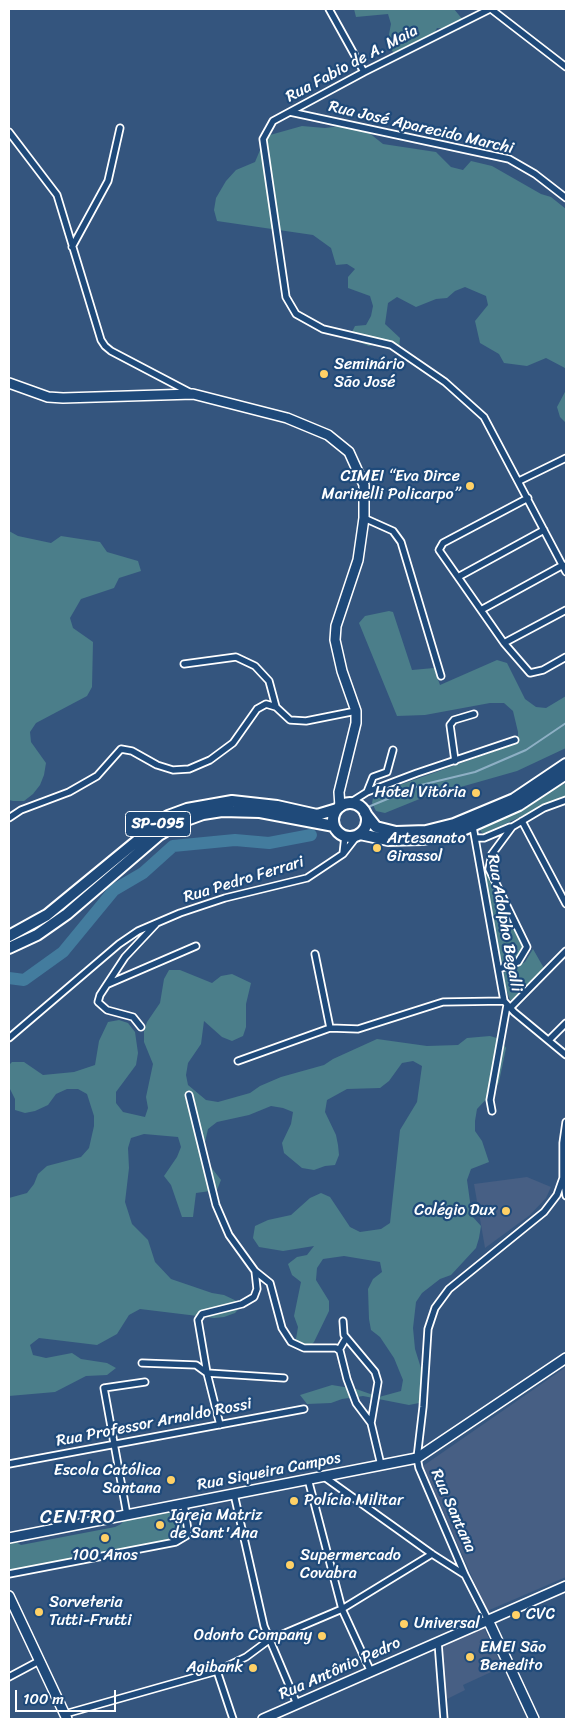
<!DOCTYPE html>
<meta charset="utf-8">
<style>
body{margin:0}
#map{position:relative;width:575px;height:1728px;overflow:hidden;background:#34557e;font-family:Sriracha,sans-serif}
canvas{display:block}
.frame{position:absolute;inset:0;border:10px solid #fff;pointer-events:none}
.scale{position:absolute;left:15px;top:1690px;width:101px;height:22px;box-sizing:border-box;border:2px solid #fff;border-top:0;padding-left:6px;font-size:15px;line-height:18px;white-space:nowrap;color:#fff;-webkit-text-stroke:4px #1f4a7a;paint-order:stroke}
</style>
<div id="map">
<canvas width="575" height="1728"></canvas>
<div class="frame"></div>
<div class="scale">100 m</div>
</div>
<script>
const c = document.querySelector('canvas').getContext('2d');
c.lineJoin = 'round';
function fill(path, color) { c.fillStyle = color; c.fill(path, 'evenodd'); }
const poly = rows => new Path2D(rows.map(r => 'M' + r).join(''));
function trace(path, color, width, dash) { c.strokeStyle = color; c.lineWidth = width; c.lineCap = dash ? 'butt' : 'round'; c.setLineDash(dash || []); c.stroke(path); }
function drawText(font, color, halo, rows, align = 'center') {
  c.font = font + ' Sriracha,sans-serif'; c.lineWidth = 4.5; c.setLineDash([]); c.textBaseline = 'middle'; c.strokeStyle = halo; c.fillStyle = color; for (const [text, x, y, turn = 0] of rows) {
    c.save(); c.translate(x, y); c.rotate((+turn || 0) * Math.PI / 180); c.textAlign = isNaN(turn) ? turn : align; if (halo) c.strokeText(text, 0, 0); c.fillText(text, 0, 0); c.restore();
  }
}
const built = poly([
 [527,1177,551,1187,546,1198,530,1215,485,1248,474,1184],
 [566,1367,566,1577,487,1611,423,1466],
 [484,1628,502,1667,463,1685,465,1690,447,1699,442,1646]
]);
const green = poly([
 [354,9,454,9,463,20,460,30,437,28,432,37,394,53,387,45,391,24,388,14,356,17],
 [358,124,383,144,436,152,451,167,463,170,471,161,492,166,541,194,551,197,566,209,566,372,565,368,546,358,527,366,504,363,499,354,480,343,475,321,488,305,486,296,465,287,455,291,447,298,436,299,416,307,397,297,388,303,385,324,400,338,399,349,379,343,369,346,359,342,350,336,355,326,366,325,371,316,373,306,370,296,348,288,348,277,355,269,347,264,336,265,331,248,313,235,217,221,214,210,216,198,226,181,236,170,255,162,263,143,270,135,302,126,325,128],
 [566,390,566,423,560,417,557,407],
 [9,531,18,536,51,543,61,536,100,542,107,552,138,561,141,571,119,578,114,588,81,599,70,618,73,628,93,642,92,687,87,696,36,723,30,732,31,742,46,763,44,775,40,785,33,794,24,801,13,801,9,800],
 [389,611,393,612,412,670,434,668,440,685,497,660,507,663,525,699,536,707,546,708,566,696,566,748,517,771,422,798,385,813,376,811,372,803,373,798,380,792,512,745,518,738,518,732,513,711,504,703,490,703,425,715,397,716,359,623,365,616],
 [566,783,566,796,485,833,483,834,479,829],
 [487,870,524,946,522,954,517,960,501,964,483,873],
 [533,949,545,970,517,999,510,1000,501,974,525,962],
 [169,970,180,970,212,983,221,976,232,974,251,983,246,1004,246,1027,243,1036,232,1041,222,1037,204,1021,201,1044,188,1063,186,1075,188,1085,206,1100,218,1102,250,1093,260,1086,281,1077,324,1065,333,1059,377,1039,427,1046,458,1045,467,1038,490,1036,500,1039,506,1048,499,1082,494,1091,477,1109,475,1121,475,1131,482,1141,489,1162,471,1169,467,1180,472,1216,481,1226,479,1238,476,1248,451,1275,440,1279,422,1293,416,1302,413,1328,415,1349,425,1381,419,1403,409,1405,363,1396,342,1399,331,1403,307,1404,300,1395,332,1385,356,1389,379,1397,401,1391,403,1380,394,1358,380,1337,371,1330,369,1319,368,1289,373,1279,382,1272,380,1262,344,1256,323,1259,317,1268,316,1280,329,1301,329,1311,314,1342,308,1348,304,1348,296,1339,298,1327,294,1316,301,1282,292,1275,288,1264,297,1257,307,1255,314,1246,283,1251,259,1247,253,1238,255,1226,268,1220,291,1215,310,1198,321,1193,330,1197,350,1227,360,1232,381,1229,390,1223,400,1130,417,1102,422,1066,413,1061,402,1063,389,1081,380,1088,347,1089,327,1100,325,1112,336,1135,338,1145,339,1155,335,1165,325,1166,314,1170,302,1168,284,1153,282,1143,291,1124,293,1112,283,1108,271,1106,249,1115,217,1122,208,1129,203,1151,207,1162,221,1180,217,1190,196,1193,193,1217,182,1217,171,1185,164,1176,177,1157,181,1147,178,1137,144,1134,131,1138,128,1148,129,1168,125,1202,132,1224,148,1240,155,1262,171,1279,212,1293,224,1295,243,1304,235,1313,224,1317,214,1318,140,1309,129,1315,117,1334,97,1345,39,1338,30,1345,33,1355,46,1358,72,1353,81,1359,107,1363,116,1368,107,1375,86,1376,55,1392,9,1396,9,1198,27,1193,34,1184,38,1174,47,1166,81,1157,89,1148,94,1126,94,1116,87,1094,78,1089,67,1089,56,1094,48,1105,35,1111,25,1113,15,1110,15,1099,9,1087,9,1065,12,1062,24,1062,43,1075,74,1072,95,1065,99,1041,108,1022,119,1020,128,1023,135,1032,138,1053,136,1065,116,1092,116,1103,123,1112,145,1117,148,1108,146,1097,153,1064,144,1042,144,1031,147,1022,160,1003,164,979],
 [176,1511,181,1515,183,1526,181,1535,174,1540,9,1571,9,1542,14,1541,21,1545,115,1527,121,1524,124,1520]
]);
const stream = poly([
 [368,807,421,785,475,772,526,750,566,723]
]);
const river = poly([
 [9,978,24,980,63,952,114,890,143,873,173,846,235,840,269,843,311,835]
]);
const street = poly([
 [329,9,364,72],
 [490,9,364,72,273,121,263,139,286,297,296,314,323,329,391,345,445,382,484,417,566,572],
 [491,9,566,67],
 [290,112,509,159,535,174,566,198],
 [9,132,57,195,101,340,105,346,111,351,191,393],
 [72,247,108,181,120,128],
 [519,481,566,458],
 [528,498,443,543,439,550,504,643,530,673,543,670,566,657],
 [364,518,393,531,401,542,441,676],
 [458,577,544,530],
 [481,610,563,565],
 [504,643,566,610],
 [184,664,236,657,255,666,269,681,276,707,290,720,306,721,356,711],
 [455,761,450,725,454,720,474,714],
 [367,792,373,777,387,772,393,750],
 [348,804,367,792,417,773,515,740],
 [9,818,21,810,69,792,97,776,121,749,132,751,157,765,173,770,189,769,210,760,233,743,257,709,266,704,276,707],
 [522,821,566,904],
 [473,827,504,1001,514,1012,566,1055],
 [475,838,484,838,510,827],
 [343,854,345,836],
 [315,954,330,1028],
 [499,969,518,962,527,947,489,869,492,854,512,827,544,808,566,800],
 [108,984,196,946],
 [510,1008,566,951],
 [141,1027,133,1017,107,1010,98,1002,100,995,125,957,156,924],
 [9,1038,119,944,138,931,180,913,225,898,307,878,343,854,357,836],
 [549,1040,566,1023],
 [238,1061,330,1028,358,1029,443,1002,504,1001],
 [189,1095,216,1205,229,1235,255,1271,257,1289,254,1297,242,1304,202,1314,198,1320,207,1373,220,1425],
 [492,1111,490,1100,507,1005],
 [564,1181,566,1196],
 [255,1271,270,1283,282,1328,291,1342,304,1348,336,1348,340,1351,347,1379,356,1403,371,1423,381,1465],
 [343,1321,344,1335,375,1372,378,1382,371,1423],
 [339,1350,346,1338],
 [142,1363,196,1365,207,1373,284,1378],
 [9,1464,304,1409],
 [323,1476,432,1554,465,1575,488,1620],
 [308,1479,342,1609,371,1672],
 [234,1494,264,1626,297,1704],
 [127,1515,104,1388,145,1382],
 [9,1574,176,1542,186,1536,188,1531,184,1504],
 [465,1575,419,1468,417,1458,423,1407,428,1329,435,1308,449,1289,544,1212,557,1195,563,1178,563,1143,566,1122],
 [438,1642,444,1719],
 [217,1671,233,1719],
 [9,1677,39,1661],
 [65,1714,217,1671,246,1657,269,1640,342,1609,432,1554]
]);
const secondary = poly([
 [9,383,48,397,63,398,193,394,287,418,328,435,349,452,364,485,364,518,358,560,336,626,335,640,342,671,356,711,356,723,339,792,340,807],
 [9,1538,417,1458,566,1358],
 [9,1596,67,1719],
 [488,1620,534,1719],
 [263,1719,566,1586]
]);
const primary = poly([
 '333 820a17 17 0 1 1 34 0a17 17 0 1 1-34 0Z',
 [365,813,376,827,396,832,426,831,454,824,514,799,566,764],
 [360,834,388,840,422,839,456,833,519,805,566,774],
 [9,936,47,915,148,832,168,816,187,809,232,801,277,806,317,815,337,809],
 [9,948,37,935,67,914,159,835,181,822,203,814,222,811,260,812,334,826]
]);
const markers = [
 [324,374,5,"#ffd166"],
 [470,486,5,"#ffd166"],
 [476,793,5,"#ffd166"],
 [377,848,5,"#ffd166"],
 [506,1211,5,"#ffd166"],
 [171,1480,5,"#ffd166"],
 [294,1501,5,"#ffd166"],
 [160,1525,5,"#ffd166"],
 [105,1538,5,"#ffd166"],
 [290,1565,5,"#ffd166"],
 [39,1612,5,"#ffd166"],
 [516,1615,5,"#ffd166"],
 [404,1624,5,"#ffd166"],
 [322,1636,5,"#ffd166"],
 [470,1657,5,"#ffd166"],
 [253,1668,5,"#ffd166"]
];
const shields = [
 [158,824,65]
];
const shieldNames = [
 ["SP-095",158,824]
];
const streetNames = [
 ["Rua Fabio de A. Maia",352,64,-28],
 ["Rua José Aparecido Marchi",421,128,13],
 ["Rua Pedro Ferrari",244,880,-17],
 ["Rua Adolpho Begalli",504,923,80],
 ["Rua Professor Arnaldo Rossi",154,1423,-11],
 ["Rua Siqueira Campos",269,1472,-11],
 ["Rua Santana",453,1511,66],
 ["Rua Antônio Pedro",340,1669,-24]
];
const poiNames = [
 ["Seminário",334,365],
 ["São José",334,383],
 ["CIMEI “Eva Dirce",460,477,"right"],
 ["Marinelli Policarpo”",460,495,"right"],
 ["Hotel Vitória",466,793,"right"],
 ["Artesanato",387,839],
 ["Girassol",387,857],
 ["Colégio Dux",496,1211,"right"],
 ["Escola Católica",161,1471,"right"],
 ["Santana",161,1489,"right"],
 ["Polícia Militar",304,1501],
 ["Igreja Matriz",170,1516],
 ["de Sant'Ana",170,1534],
 ["100 Anos",105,1556,"center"],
 ["Supermercado",300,1556],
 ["Covabra",300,1574],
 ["Sorveteria",49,1603],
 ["Tutti-Frutti",49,1621],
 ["CVC",526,1615],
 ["Universal",414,1624],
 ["Odonto Company",312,1636,"right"],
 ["EMEI São",480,1648],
 ["Benedito",480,1666],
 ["Agibank",243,1668,"right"]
];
const quarterNames = [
 ["CENTRO",78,1518]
];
fill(built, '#475f84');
fill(green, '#4b7e8a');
trace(stream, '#8eb0c5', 2);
trace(river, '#437c9e', 12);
trace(street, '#fff', 9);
trace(secondary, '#fff', 12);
trace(primary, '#fff', 14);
trace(street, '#1f4a7a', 5.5);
trace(secondary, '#1f4a7a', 9);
trace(primary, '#1f4a7a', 10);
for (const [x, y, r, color] of markers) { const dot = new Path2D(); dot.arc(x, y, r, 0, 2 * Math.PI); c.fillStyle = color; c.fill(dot); trace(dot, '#1f4a7a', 2); }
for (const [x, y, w] of shields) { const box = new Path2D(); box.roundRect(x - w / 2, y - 12.5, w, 25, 4); c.fillStyle = '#1f4a7a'; c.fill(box); trace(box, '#fff', 1); }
drawText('bold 15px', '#fff', null, shieldNames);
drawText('16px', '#fff', '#1f4a7a', streetNames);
drawText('16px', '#fff', '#1f4a7a', poiNames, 'left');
c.letterSpacing = '1px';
drawText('19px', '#fff', '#1f4a7a', quarterNames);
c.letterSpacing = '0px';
</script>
